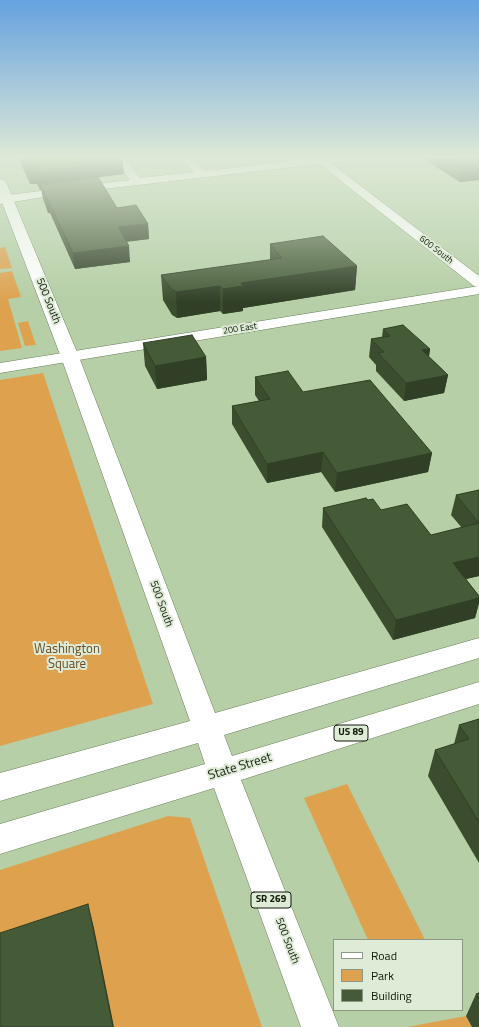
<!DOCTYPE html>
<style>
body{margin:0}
#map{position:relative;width:479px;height:1027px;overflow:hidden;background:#b6cfa6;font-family:"Titillium Web",sans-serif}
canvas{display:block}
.legend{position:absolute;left:333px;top:939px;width:130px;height:72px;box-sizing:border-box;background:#deebd6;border:1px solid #8c9784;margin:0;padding:5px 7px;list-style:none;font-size:12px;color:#10190a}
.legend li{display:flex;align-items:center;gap:8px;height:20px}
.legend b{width:20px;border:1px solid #8c9784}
</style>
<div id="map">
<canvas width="479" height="1027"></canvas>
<ul class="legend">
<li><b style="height:5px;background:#fff"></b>Road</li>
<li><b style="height:11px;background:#dea24f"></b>Park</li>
<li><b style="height:11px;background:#455a36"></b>Building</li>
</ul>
</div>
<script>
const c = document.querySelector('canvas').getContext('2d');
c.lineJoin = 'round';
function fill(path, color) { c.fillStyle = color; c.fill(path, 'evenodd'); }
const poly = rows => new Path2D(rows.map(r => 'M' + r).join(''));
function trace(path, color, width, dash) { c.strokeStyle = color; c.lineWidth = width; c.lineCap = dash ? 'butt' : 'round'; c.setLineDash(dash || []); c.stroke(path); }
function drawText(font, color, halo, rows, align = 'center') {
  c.font = font + ' "Titillium Web",sans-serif'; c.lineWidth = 4; c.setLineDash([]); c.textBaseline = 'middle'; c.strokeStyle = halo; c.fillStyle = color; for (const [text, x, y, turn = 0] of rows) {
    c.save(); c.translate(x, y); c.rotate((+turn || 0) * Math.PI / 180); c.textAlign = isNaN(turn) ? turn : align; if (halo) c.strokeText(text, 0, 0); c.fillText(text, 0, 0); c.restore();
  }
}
const green = poly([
 [5,247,12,268,0,269,0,248],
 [12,271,21,297,8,299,22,348,0,351,0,273],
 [28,321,36,345,25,346,18,323],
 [43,373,153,704,0,746,0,380],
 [347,784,425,940,368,940,304,798],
 [168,816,190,818,262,1027,114,1027,0,960,0,870],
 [466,1016,472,1027,407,1027]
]);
const minor = poly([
 [114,158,124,158,140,178,194,172,181,158,192,158,205,171,316,158,349,158,344,161,69,193,0,204,0,196,130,180,114,158],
 [479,286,479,294,0,373,0,363,479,286]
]);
const major = poly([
 [312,158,324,158,479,276,479,287,474,286,312,158],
 [0,179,4,180,6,182,79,357,215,713,479,638,479,658,224,735,232,756,479,682,479,704,241,780,339,1027,301,1027,214,788,0,854,0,824,205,764,198,743,0,801,0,773,190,721,61,357,0,197,0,179]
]);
const wall = poly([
 [20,158,122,158,124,174,94,178,117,208,148,224,149,239,126,242,130,262,75,269,50,213,48,213,43,199,41,189,40,190,37,184,30,184,21,164],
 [425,158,479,158,479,180,460,182,425,160],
 [270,244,357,266,355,290,243,308,243,311,223,314,220,311,177,318,172,315,163,300,161,275,270,260],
 [383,329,430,349,429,357,448,375,444,393,404,401,376,371,376,365,369,357,371,339,382,337],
 [143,343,206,357,207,380,157,389,145,366],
 [255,377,303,392,432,453,428,472,335,492,321,472,267,483,232,424,232,406,259,401,255,395],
 [479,490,479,576,466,579,479,596,479,603,475,618,393,640,322,527,323,508,368,500,381,510,431,535,462,528,451,515,456,495],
 [479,719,479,863,428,776,435,750,454,744,459,725],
 [479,993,479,1027,472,1027,466,1016,476,994]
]);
const shadedWall = poly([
 [106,158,122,158,124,174,94,177,95,183,41,185,41,189,40,190,37,172,90,160],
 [479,159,479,180,460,182,463,161],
 [35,166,37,184,30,184,27,167],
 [47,198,50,213,48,213,46,199],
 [148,224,149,239,119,242,118,227],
 [129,246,130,262,75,269,73,253],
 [357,266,355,290,243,308,243,311,223,314,223,289,241,283],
 [220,286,220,311,177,318,176,292],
 [430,349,427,367,422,350],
 [206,357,207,380,157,389,155,366],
 [448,375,444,393,404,401,406,383],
 [323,452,321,472,267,483,267,464],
 [432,453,428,472,335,492,337,473],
 [479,557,479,576,449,583,453,563],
 [479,598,479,603,475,618,393,640,396,620],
 [88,904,94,928,114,1027,113,1027]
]);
const building = poly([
 [23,158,106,158,90,160,93,165,37,172,35,166,27,167,23,158],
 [458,158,479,158,479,159,463,161,458,158],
 [98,177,117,208,136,205,148,224,118,227,129,246,73,253,47,198,46,199,41,185,98,177],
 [323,236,357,266,241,283,243,286,223,289,220,286,176,292,171,289,161,275,282,258,270,244,323,236],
 [403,325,430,349,422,350,448,375,406,383,378,353,384,352,371,339,390,336,383,329,403,325],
 [192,335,206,357,155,366,143,343,192,335],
 [288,371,303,392,370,380,432,453,337,473,323,452,267,464,232,406,270,399,255,377,288,371],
 [479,490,479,523,456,495,479,490],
 [366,498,368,500,373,499,381,510,407,504,431,535,479,523,479,557,453,563,479,596,479,598,396,620,323,508,366,498],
 [479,719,479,822,435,750,469,739,459,725,479,719],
 [88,904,113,1027,0,1027,0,933,88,904],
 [479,993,479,999,476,994,479,993]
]);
const farStreetnames = [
 ["600 South",436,250,38],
 ["200 East",240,329,-9]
];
const shields = [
 [351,733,34],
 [271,900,40]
];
const shieldNames = [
 ["US 89",351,733],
 ["SR 269",271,900]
];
const streetNames = [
 ["500 South",48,301,68],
 ["500 South",161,604,70],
 ["500 South",287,941,69]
];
const nearParknames = [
 ["Washington",67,650],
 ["Square",67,665]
];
const nearStreetnames = [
 ["State Street",240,767,-17]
];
fill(green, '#dea24f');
trace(minor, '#677d58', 1);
trace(major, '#677d58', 1);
fill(minor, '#fff');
fill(major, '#fff');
fill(wall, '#3b4d2e');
fill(shadedWall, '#303f26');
fill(building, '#455a36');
trace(building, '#303f26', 1);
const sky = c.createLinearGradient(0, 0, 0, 302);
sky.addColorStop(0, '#65a2df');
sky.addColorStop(0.52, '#dee9d7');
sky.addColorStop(1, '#dee9d700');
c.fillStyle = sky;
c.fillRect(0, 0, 479, 302);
drawText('9px', '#10190a', '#deebd6', farStreetnames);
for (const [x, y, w] of shields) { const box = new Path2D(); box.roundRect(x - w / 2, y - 8, w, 16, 3); c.fillStyle = '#deebd6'; c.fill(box); trace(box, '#10190a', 1); }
drawText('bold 10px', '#10190a', null, shieldNames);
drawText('11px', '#10190a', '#deebd6', streetNames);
drawText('13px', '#684c25', '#deebd6', nearParknames);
drawText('13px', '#10190a', '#deebd6', nearStreetnames);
</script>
